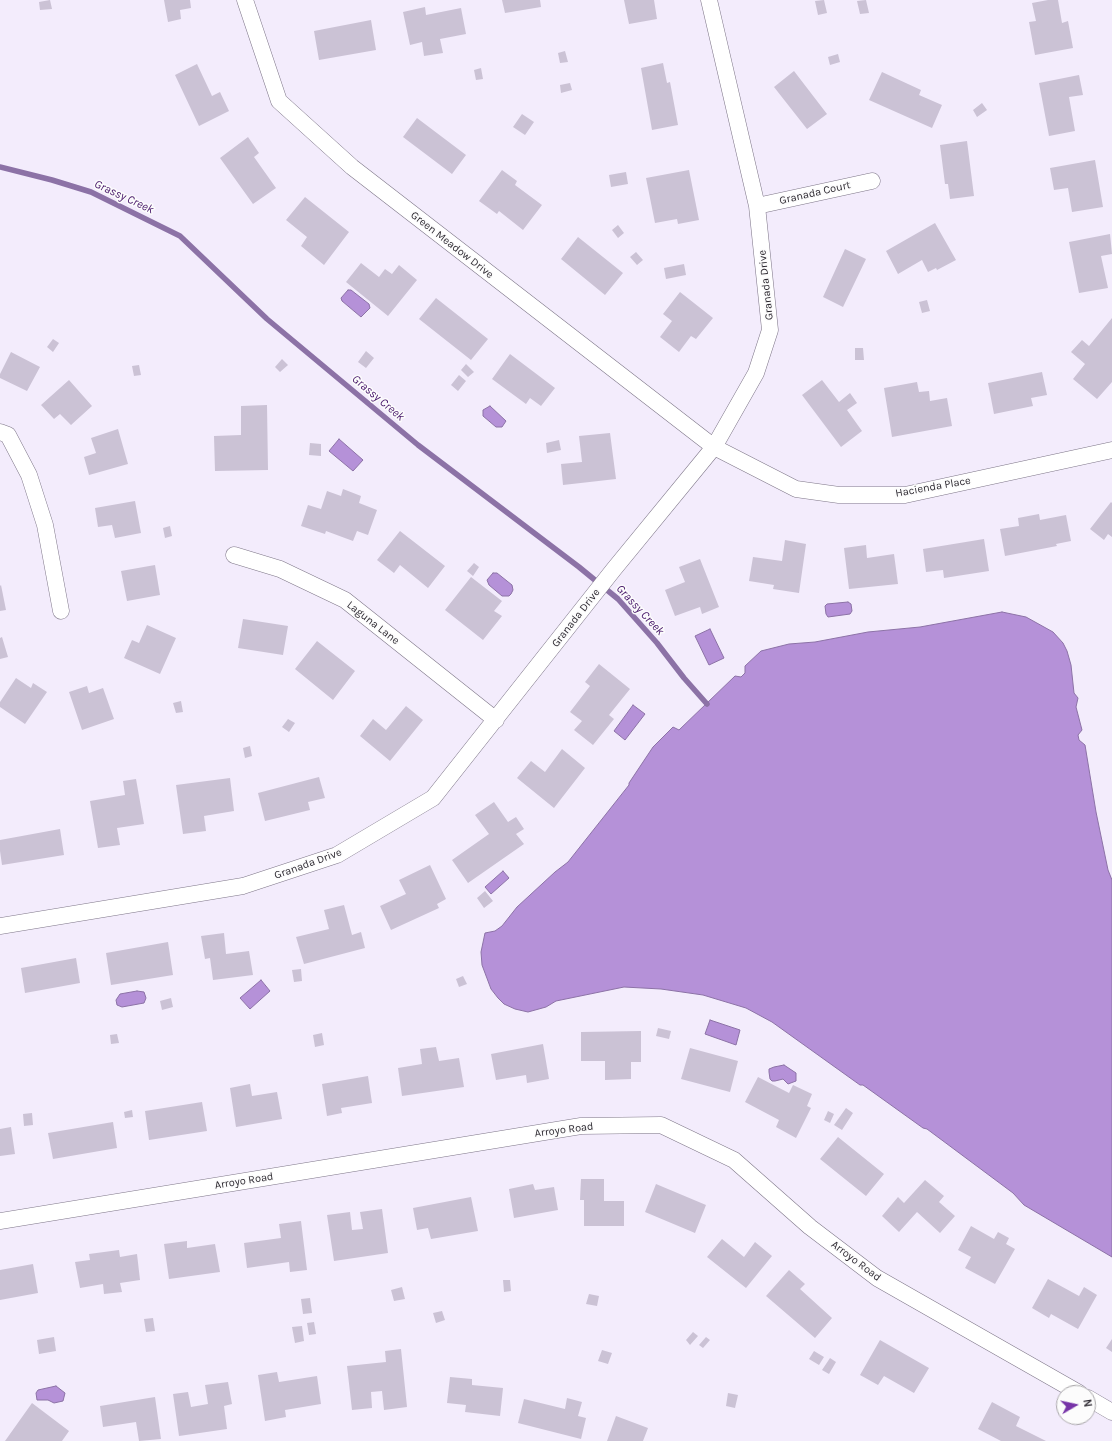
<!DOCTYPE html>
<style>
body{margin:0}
#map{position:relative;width:1112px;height:1441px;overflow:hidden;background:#f3ecfc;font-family:Karla,sans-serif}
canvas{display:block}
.north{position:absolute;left:1056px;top:1385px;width:40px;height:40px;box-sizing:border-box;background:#fcfcfc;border:1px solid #aaa8ab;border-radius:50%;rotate:81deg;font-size:11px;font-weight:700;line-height:16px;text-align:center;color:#2e2a32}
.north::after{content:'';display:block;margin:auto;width:14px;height:18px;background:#7734a8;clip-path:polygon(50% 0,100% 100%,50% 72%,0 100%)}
</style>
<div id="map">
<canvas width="1112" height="1441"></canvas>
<div class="north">N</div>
</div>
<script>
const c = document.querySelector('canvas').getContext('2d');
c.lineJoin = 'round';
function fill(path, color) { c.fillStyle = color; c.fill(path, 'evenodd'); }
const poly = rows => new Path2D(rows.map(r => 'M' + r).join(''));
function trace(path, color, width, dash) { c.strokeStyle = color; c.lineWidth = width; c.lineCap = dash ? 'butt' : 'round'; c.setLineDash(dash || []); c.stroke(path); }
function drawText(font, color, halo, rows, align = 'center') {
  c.font = font + ' Karla,sans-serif'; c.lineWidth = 3; c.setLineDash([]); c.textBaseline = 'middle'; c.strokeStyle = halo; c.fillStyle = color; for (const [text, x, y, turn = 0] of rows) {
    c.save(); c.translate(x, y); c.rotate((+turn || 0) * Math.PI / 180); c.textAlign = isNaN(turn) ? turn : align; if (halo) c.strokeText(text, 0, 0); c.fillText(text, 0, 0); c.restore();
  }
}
const water = poly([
 [348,290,351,290,369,304,370,308,361,317,342,301,341,298,348,290],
 [490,406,506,421,502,427,496,427,483,416,483,410,490,406],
 [339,439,363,460,353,471,329,451,339,439],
 [493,573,497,573,512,585,513,590,511,594,509,596,502,596,489,585,487,580,493,573],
 [848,602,851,604,852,611,850,614,828,617,826,614,825,606,827,604,848,602],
 [1002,612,1026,617,1053,632,1063,643,1067,651,1071,665,1074,693,1078,698,1076,707,1082,730,1078,735,1079,740,1085,745,1096,812,1108,870,1112,880,1112,1257,1024,1205,1013,1193,927,1129,923,1128,863,1085,860,1085,772,1022,746,1008,703,995,661,989,624,987,556,1001,546,1007,528,1012,515,1009,504,1004,498,998,491,989,482,965,481,952,485,933,495,931,502,926,517,907,555,872,568,862,629,785,629,783,653,747,673,727,679,730,735,676,741,677,745,673,745,666,761,651,789,644,815,642,868,632,920,627,1002,612],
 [710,629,724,658,709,665,695,636,710,629],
 [633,705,645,714,625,740,614,731,633,705],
 [503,871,509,878,491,894,485,887,503,871],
 [261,980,270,991,250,1009,240,998,261,980],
 [137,991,144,992,146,998,144,1003,122,1007,117,1005,116,1000,120,994,137,991],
 [710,1020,740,1030,736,1045,705,1034,710,1020],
 [784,1065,796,1073,796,1081,788,1084,783,1079,775,1081,772,1081,770,1079,769,1072,769,1069,774,1067,784,1065],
 [56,1386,65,1393,63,1401,54,1403,48,1400,37,1400,36,1393,38,1390,56,1386]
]);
const stream = poly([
 [0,167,52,180,91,192,180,236,267,319,418,445,579,567,618,599,657,643,684,678,707,704]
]);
const building = poly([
 [50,0,52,9,40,10,39,2],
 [164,0,190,0,191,8,180,10,181,19,168,22],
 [502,0,540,0,541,7,505,13],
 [624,0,654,0,657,19,629,24],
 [824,0,827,13,818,15,815,1],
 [866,0,869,13,860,14,857,1],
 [1048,0,1058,0,1062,23,1068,21,1073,48,1035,55,1029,22,1036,21,1032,3],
 [425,7,426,15,461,8,466,34,440,39,443,53,424,56,422,42,410,45,403,12],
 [371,20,376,50,319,60,314,31],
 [565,51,568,62,560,63,558,53],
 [838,54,840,62,830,65,828,57],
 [663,63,667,83,670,82,678,125,652,130,641,68],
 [197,64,212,96,220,92,229,111,199,126,175,75],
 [481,68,483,79,476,80,474,70],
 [794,71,827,114,807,129,774,87],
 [882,72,921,90,919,95,942,105,932,128,869,100],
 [1079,75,1083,95,1069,97,1075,131,1049,136,1039,83],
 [570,83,572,90,561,93,560,85],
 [982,103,987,110,977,117,973,110],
 [522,114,534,122,525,135,513,127],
 [417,118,466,155,452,174,403,137],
 [248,137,259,153,254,157,276,188,253,204,220,158],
 [967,141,974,196,950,199,948,184,945,184,940,145],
 [1095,160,1103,207,1072,212,1068,188,1054,190,1050,168],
 [502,170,517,181,515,185,542,205,523,230,499,211,497,214,479,201],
 [689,170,699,220,678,224,677,219,655,223,646,178],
 [626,172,628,184,611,187,609,175],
 [305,197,349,232,324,265,301,246,307,237,286,220],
 [935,223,956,260,937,270,936,268,928,272,922,260,898,274,886,251],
 [618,225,624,233,618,238,612,230],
 [1110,234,1112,254,1101,256,1108,288,1079,293,1069,242],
 [578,237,623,273,605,295,561,259],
 [845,249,866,259,843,307,823,297],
 [636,252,643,260,637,265,630,257],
 [361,263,379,277,385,269,392,274,399,265,417,280,388,316,346,282],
 [684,264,686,275,666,279,664,268],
 [680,292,713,318,696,339,691,336,679,352,660,337,672,321,663,314],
 [436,298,488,339,471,360,419,319],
 [927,300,930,311,922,313,919,302],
 [1112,318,1112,382,1097,399,1073,379,1085,364,1071,352,1082,340,1089,346],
 [53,339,59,343,53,352,47,347],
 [855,348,863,348,864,360,855,360],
 [366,351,374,358,366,368,358,362],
 [11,352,40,367,27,391,0,378,0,374],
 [510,354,555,388,541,406,530,398,526,404,492,379],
 [282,359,288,365,280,372,275,367],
 [466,364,474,372,468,377,461,370],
 [139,365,141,375,134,376,132,366],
 [1042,372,1047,395,1031,398,1033,406,994,414,988,383],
 [459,375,466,381,458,391,451,385],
 [69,380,92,406,71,425,60,414,54,419,41,405],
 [822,380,839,402,850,393,857,403,847,410,862,431,841,447,802,395],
 [917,382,919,392,929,391,930,401,947,398,952,426,892,437,884,388],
 [267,405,268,470,215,471,214,436,241,435,241,406],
 [118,429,128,464,89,475,84,457,96,453,91,438],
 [610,433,616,479,563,485,561,464,582,462,579,436],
 [559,440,561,450,547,453,546,443],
 [310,443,321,444,321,456,309,455],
 [343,489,361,496,359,503,377,510,368,535,357,531,353,541,326,531,325,534,301,526,308,505,321,509,327,491,341,496],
 [135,501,141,533,115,538,112,525,98,527,95,508],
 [1111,502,1112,503,1112,537,1108,534,1104,540,1090,529],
 [1039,514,1040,520,1066,515,1071,541,1056,544,1057,546,1005,556,1000,529,1019,526,1018,518],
 [170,526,172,536,165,538,163,528],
 [400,531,445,566,428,588,400,565,394,573,377,560],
 [984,539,989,571,944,578,943,570,926,572,923,549],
 [785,540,806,544,799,593,773,589,774,585,749,581,753,557,782,561],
 [866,545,867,558,894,554,898,584,849,589,844,548],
 [700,559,719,607,702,614,700,607,675,616,665,590,685,582,679,567],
 [474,563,479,567,473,576,467,571],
 [155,565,160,595,127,601,121,571],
 [471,577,502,601,494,611,502,616,483,640,445,610],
 [1,585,6,610,0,611,0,586],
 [243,619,288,626,283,655,238,648],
 [147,625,176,638,160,674,124,658,132,640,139,643],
 [2,637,8,657,0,659,0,638],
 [317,641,355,671,333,700,295,669],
 [599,664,630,689,609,715,614,719,593,745,574,730,582,721,570,712,590,686,585,682],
 [16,678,31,688,33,683,47,692,25,724,0,707,0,702],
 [87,686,89,693,103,688,114,719,82,730,69,692],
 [181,701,183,712,176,713,173,703],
 [406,706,423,720,390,761,360,736,373,719,386,730],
 [288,719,295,723,289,732,282,727],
 [250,746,252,756,245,758,243,748],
 [562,749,585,768,554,808,517,778,531,761,545,772],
 [319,777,325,798,308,802,310,810,265,821,258,793],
 [230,778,234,811,204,816,206,831,183,834,176,785],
 [136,779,144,824,117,828,120,845,98,848,90,801,125,795,123,781],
 [494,802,508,822,516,817,524,829,516,834,524,844,468,883,452,860,489,834,475,815],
 [60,829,64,855,2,865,0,851,0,840],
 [430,865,446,899,437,904,439,908,391,930,380,906,406,894,399,880],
 [485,891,493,901,484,908,477,898],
 [344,905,352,935,361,932,365,948,304,964,296,937,329,929,324,910],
 [224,933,226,954,249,951,253,975,213,980,210,958,205,959,201,936],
 [168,942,173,975,111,985,106,953],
 [76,958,80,983,25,993,21,968],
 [301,969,302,981,294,982,292,970],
 [463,976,467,984,459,987,456,979],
 [171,998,173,1007,162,1010,160,1001],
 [658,1028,671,1031,669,1039,656,1036],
 [641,1031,641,1062,631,1062,631,1079,605,1080,605,1061,581,1061,581,1032],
 [322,1033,324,1045,315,1047,313,1035],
 [117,1034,119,1043,111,1044,110,1035],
 [543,1044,549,1079,527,1083,526,1075,496,1080,491,1054],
 [436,1047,439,1061,459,1058,464,1087,402,1096,398,1068,422,1064,420,1049],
 [690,1048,738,1061,730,1092,681,1079],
 [368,1076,372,1103,341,1108,342,1113,327,1116,322,1084],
 [758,1077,789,1093,793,1085,812,1094,807,1106,811,1108,796,1138,776,1127,779,1120,745,1102],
 [250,1084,252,1096,277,1092,282,1119,236,1127,230,1088],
 [202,1102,207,1131,149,1140,145,1111],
 [846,1108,853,1113,842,1130,834,1125],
 [132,1110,133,1117,125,1118,124,1112],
 [828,1111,834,1114,830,1123,824,1120],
 [32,1113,33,1125,24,1126,23,1114],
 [113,1122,117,1148,53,1159,48,1133],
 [11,1127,15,1154,0,1156,0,1129],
 [838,1137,884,1174,866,1196,820,1159],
 [581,1179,604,1179,604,1201,624,1201,624,1226,584,1226,584,1200,580,1200],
 [925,1180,944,1196,939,1202,955,1216,940,1233,917,1212,899,1232,882,1216,898,1197,904,1203],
 [533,1184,535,1190,554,1187,558,1210,514,1218,509,1189],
 [656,1184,706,1205,695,1233,645,1212],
 [471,1197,478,1231,431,1239,428,1228,417,1230,413,1208],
 [382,1209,388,1253,334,1261,327,1215,350,1212,352,1230,363,1229,360,1212],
 [301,1221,307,1270,290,1272,289,1262,247,1268,244,1243,281,1238,279,1224],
 [971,1226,994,1239,998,1232,1009,1238,1006,1244,1015,1249,995,1284,965,1268,971,1257,958,1250],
 [722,1239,744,1257,755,1242,772,1256,746,1288,707,1257],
 [187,1241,187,1248,215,1244,220,1272,169,1279,164,1244],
 [119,1250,120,1257,137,1254,140,1280,120,1283,122,1292,104,1294,103,1284,80,1288,75,1262,90,1260,89,1254],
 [33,1264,38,1293,0,1300,0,1270],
 [789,1270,805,1284,800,1289,832,1318,815,1338,766,1296],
 [1048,1279,1079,1296,1084,1287,1097,1295,1078,1329,1051,1314,1049,1318,1032,1308],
 [503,1280,510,1280,511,1291,504,1292],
 [402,1287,405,1299,394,1301,391,1290],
 [589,1294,599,1296,597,1306,586,1304],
 [310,1298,312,1313,303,1314,301,1299],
 [442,1311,445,1320,436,1323,433,1313],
 [153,1318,155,1331,146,1332,144,1319],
 [314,1322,316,1334,309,1335,307,1323],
 [302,1326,304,1341,295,1343,292,1327],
 [693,1332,698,1336,690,1345,686,1340],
 [54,1337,56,1351,39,1354,37,1340],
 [706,1337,710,1340,703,1348,699,1345],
 [1112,1339,1112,1352,1106,1348],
 [880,1340,929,1368,914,1393,884,1376,878,1385,860,1375],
 [401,1349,407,1407,384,1410,382,1391,371,1392,372,1408,352,1410,347,1366,386,1362,385,1351],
 [602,1350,612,1353,608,1364,598,1361],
 [814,1351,824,1357,819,1365,809,1359],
 [830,1358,836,1362,829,1374,822,1370],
 [277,1372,279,1382,317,1376,321,1404,285,1410,286,1417,265,1421,258,1375],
 [450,1377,472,1379,472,1385,503,1388,500,1416,465,1412,466,1405,447,1403],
 [228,1382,232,1404,224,1406,227,1429,179,1436,173,1394,188,1392,191,1407,208,1404,205,1385],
 [728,1393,738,1395,735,1408,726,1406],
 [155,1397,161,1439,139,1441,136,1422,103,1427,100,1406],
 [567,1398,582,1402,578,1416,586,1418,581,1439,518,1423,524,1399,565,1409],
 [992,1402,1020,1417,1016,1426,1046,1441,1001,1441,978,1429],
 [32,1403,69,1431,62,1441,5,1441],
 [616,1416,648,1428,643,1441,607,1441]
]);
const minor = poly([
 [245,0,279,101,352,167,714,447,796,489,839,495,905,495,1112,450],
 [757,206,872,181],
 [0,432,8,435,29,475,45,525,61,611],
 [234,555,280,569,345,600,496,720],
 [0,926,243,886,337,855,433,798,614,569,714,447,756,373,770,330,757,206,709,0],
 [0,1221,581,1126,661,1125,734,1160,810,1227,877,1278,1079,1393],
 [1088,1398,1112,1412]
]);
const streetNames = [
 ["Granada Court",815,193,-13],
 ["Green Meadow Drive",452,245,38],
 ["Granada Drive",766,285,-96],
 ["Hacienda Place",933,487,-10],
 ["Granada Drive",576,618,-52],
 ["Laguna Lane",373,623,38],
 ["Granada Drive",308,864,-20],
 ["Arroyo Road",564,1130,-7],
 ["Arroyo Road",244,1181,-9],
 ["Arroyo Road",856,1261,37]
];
const waterNames = [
 ["Grassy Creek",124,197,25],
 ["Grassy Creek",378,398,40],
 ["Grassy Creek",640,610,47]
];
fill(water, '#b591d8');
trace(water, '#8c72a6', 1);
trace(stream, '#8c72a6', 5.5);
fill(building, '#cbc2d5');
trace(minor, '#7e7688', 17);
trace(minor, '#fff', 16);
drawText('11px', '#2e2a32', '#fcfcfc', streetNames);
drawText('italic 12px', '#461569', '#fcfcfc', waterNames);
</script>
